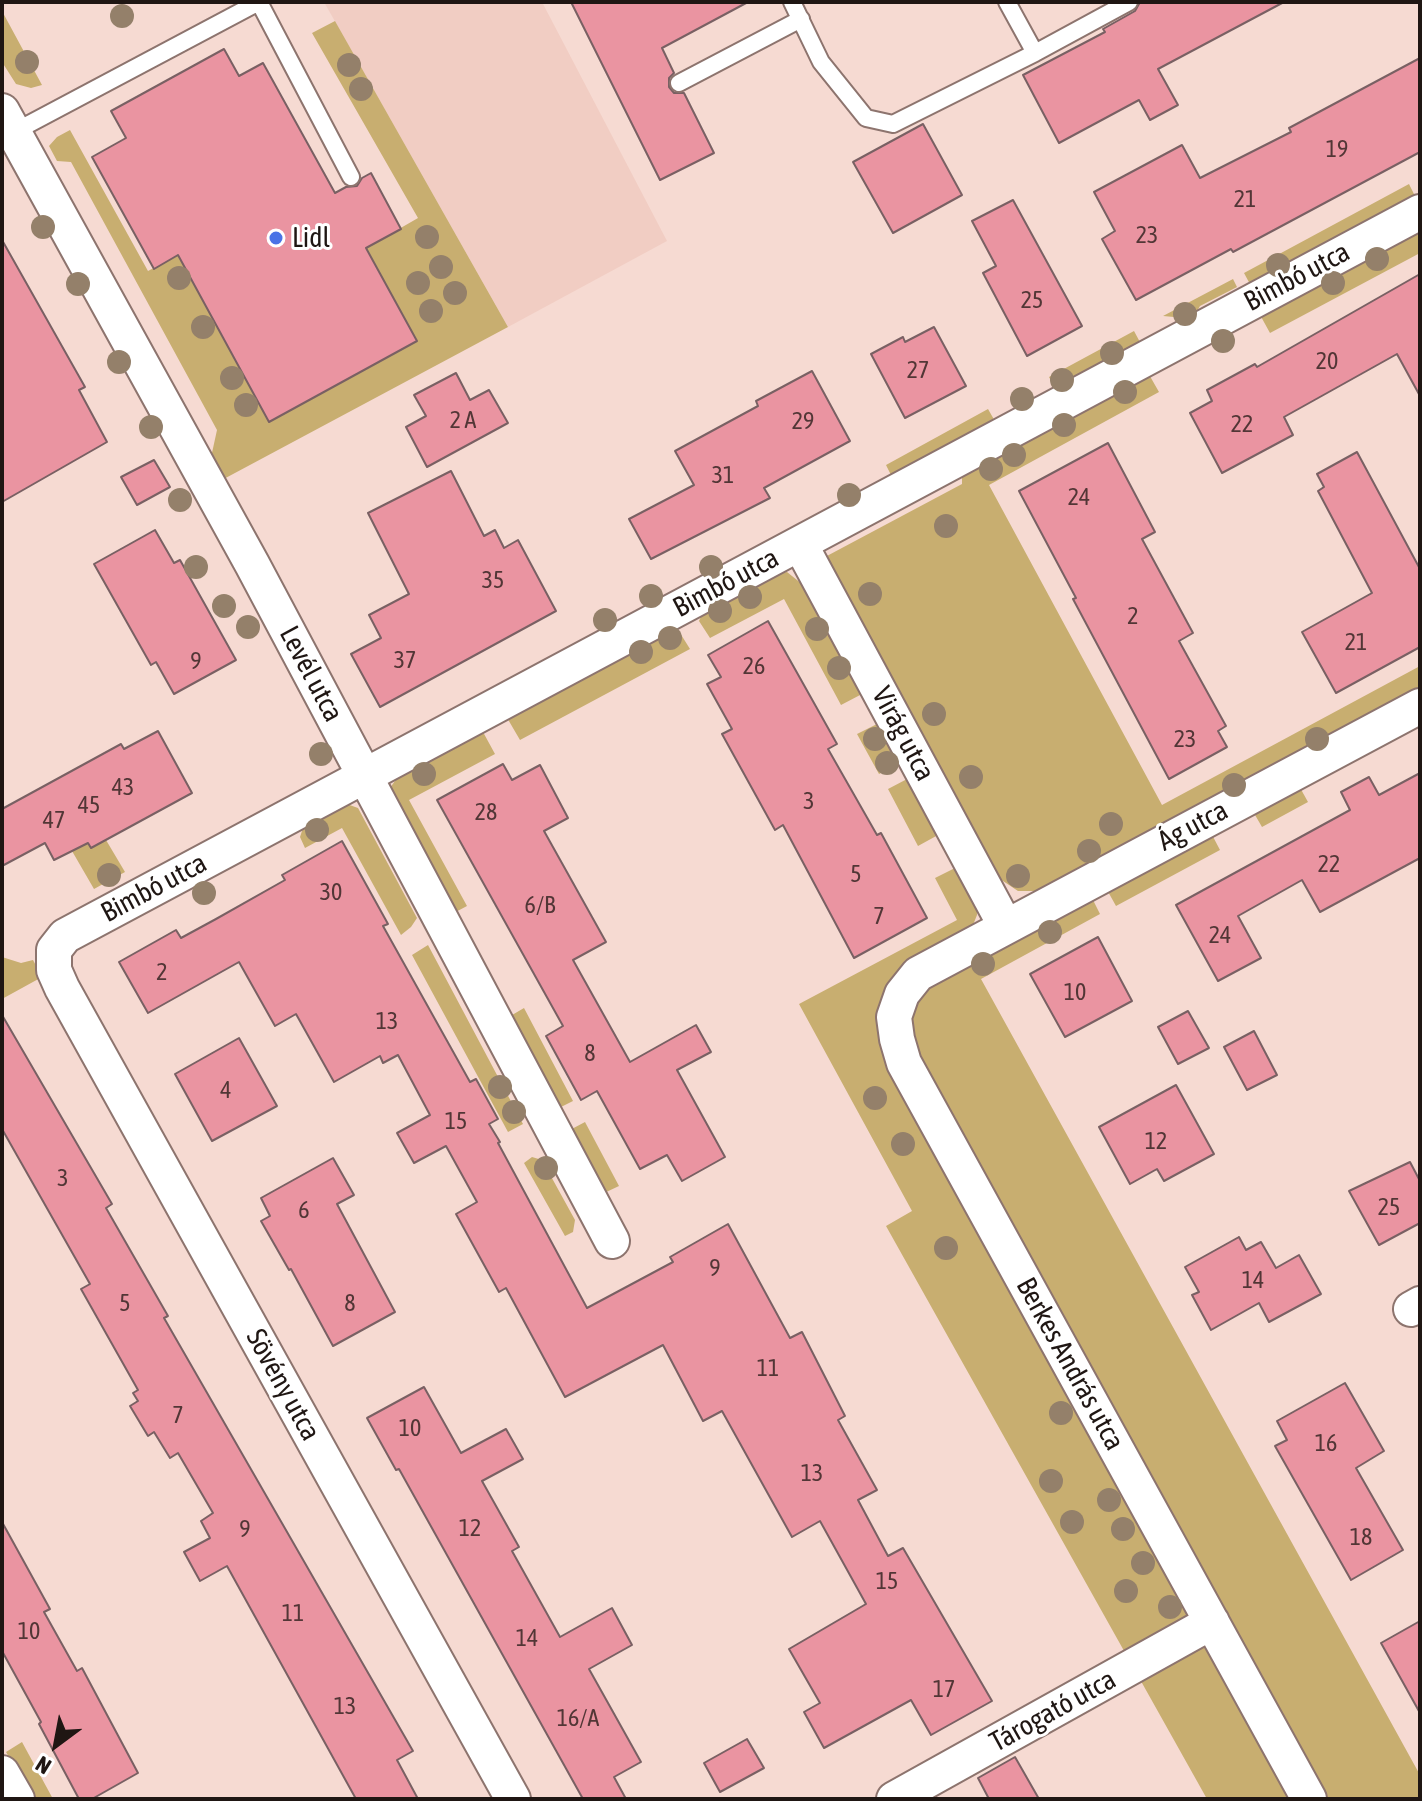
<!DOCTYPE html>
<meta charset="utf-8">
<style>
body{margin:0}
#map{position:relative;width:1422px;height:1801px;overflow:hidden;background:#f6dad2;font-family:"Asap Condensed",sans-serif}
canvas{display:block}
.frame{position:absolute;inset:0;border:4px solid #1f1613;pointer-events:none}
.north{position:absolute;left:16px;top:1705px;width:80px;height:80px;-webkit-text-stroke:6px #fff;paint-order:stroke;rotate:212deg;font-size:22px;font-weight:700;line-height:32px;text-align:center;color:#1f1613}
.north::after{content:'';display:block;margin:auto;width:28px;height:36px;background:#1f1613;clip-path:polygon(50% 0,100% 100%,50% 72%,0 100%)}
</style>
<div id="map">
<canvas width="1422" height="1801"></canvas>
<div class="frame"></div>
<div class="north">N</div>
</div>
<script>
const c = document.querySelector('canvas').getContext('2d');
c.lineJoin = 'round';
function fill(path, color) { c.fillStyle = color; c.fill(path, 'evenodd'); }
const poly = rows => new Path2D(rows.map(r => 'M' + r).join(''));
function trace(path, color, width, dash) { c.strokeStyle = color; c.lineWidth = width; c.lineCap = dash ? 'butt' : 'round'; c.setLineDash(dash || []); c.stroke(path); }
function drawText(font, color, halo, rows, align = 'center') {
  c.font = font + ' "Asap Condensed",sans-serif'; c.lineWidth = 6; c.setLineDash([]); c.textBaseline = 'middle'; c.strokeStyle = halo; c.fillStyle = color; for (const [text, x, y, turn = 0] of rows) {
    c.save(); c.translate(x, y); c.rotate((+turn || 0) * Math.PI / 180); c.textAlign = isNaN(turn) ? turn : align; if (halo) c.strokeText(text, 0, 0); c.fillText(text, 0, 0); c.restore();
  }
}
const built = poly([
 [324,2,542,2,667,241,508,327]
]);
const green = poly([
 [2,11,42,85,31,88,16,84,2,62],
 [335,21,508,327,220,481,210,462,217,430,71,162,57,161,49,146,57,137,70,130,148,271,178,255,270,421,417,341,366,248,418,218,312,33],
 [1409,184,1416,198,1251,286,1244,273],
 [1420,227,1420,253,1270,333,1259,313],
 [1233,279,1237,287,1200,306,1193,318,1181,325,1174,317,1163,316],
 [1134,331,1141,344,1056,390,1049,377],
 [1147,371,1159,392,989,485,1162,805,1420,666,1420,694,1039,891,1018,891,1000,879,825,557,962,484,962,475],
 [988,409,996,423,893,479,886,465],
 [787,572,802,584,862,694,841,705,784,599,710,638,699,621,704,610,779,573],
 [665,629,680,633,690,649,520,740,506,716],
 [879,723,900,763,879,774,857,734],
 [483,732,495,754,409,800,467,906,450,915,390,788,397,778],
 [909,778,938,835,918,846,888,789],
 [1298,784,1308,802,1262,827,1251,808],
 [344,803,358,808,417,918,411,927,401,935,342,828,305,848,300,837,304,825],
 [1210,831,1220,850,1116,906,1106,888],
 [106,840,125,872,94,889,72,851,88,842,91,848],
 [957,867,977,904,977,915,973,925,964,932,972,965,1078,907,1091,896,1100,914,981,979,1420,1775,1420,1799,1207,1799,886,1226,912,1211,799,1004,957,920,935,878],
 [428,945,523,1124,508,1132,412,955],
 [2,957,21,963,33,960,42,977,2,999],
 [524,1008,573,1101,557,1109,507,1018],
 [585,1122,619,1186,602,1194,568,1131],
 [532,1157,542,1160,575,1220,573,1232,565,1236,524,1163],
 [22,1742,53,1799,33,1799,6,1752]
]);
const building = poly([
 [571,2,748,2,662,48,674,73,669,78,669,87,674,93,684,93,714,153,660,180,571,2],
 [1140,2,1284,2,1158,69,1178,105,1150,120,1139,100,1059,143,1023,75,1105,32,1103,29,1135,11,1140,2],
 [224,49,239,76,263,63,335,193,346,187,357,186,362,178,371,173,401,229,366,248,417,341,269,422,178,255,154,269,92,157,126,138,111,111,224,49],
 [1420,58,1420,152,1233,252,1231,249,1136,300,1102,239,1115,231,1094,192,1182,145,1200,178,1291,132,1289,128,1420,58],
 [923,124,962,195,893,233,853,162,923,124],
 [1013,200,1082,326,1027,356,983,273,996,266,972,221,1013,200],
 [2,240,85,387,79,390,107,442,2,502,2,240],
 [1420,274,1420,396,1397,354,1284,417,1293,435,1222,473,1190,413,1212,401,1207,390,1255,364,1257,367,1420,274],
 [934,327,966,386,905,418,871,354,903,337,905,342,934,327],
 [812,371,850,441,764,488,770,498,651,559,629,519,694,485,675,451,758,406,756,401,812,371],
 [456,373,470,400,489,390,508,423,427,467,406,427,426,416,414,395,456,373],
 [1108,443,1155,532,1142,539,1193,633,1179,641,1226,726,1218,731,1227,747,1169,779,1073,599,1076,598,1019,491,1108,443],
 [1357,452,1420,569,1420,647,1336,693,1302,632,1372,593,1318,491,1324,487,1317,474,1357,452],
 [154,460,170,487,137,505,121,477,154,460],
 [451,471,484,536,495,530,504,548,518,540,556,611,380,707,351,654,381,638,369,615,409,594,368,513,451,471],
 [155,530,174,563,180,560,236,660,174,694,156,662,151,665,94,564,155,530],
 [768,621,837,744,828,749,877,835,881,833,927,918,854,958,783,825,775,830,722,734,732,729,707,684,721,677,708,655,768,621],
 [158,731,192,793,91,848,88,843,54,860,45,843,2,866,2,809,121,744,124,749,158,731],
 [503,764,512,780,540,765,568,818,544,831,606,942,573,960,630,1062,696,1025,711,1052,677,1070,725,1157,682,1181,667,1155,640,1169,597,1091,581,1100,546,1036,563,1026,437,800,503,764],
 [1420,773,1420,858,1320,912,1302,880,1238,916,1261,958,1218,981,1176,905,1350,810,1341,792,1369,777,1379,795,1420,773],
 [342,841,388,924,383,926,470,1082,476,1079,498,1119,489,1124,500,1142,498,1143,587,1308,673,1262,670,1257,728,1224,790,1338,802,1332,845,1416,838,1420,877,1490,858,1500,888,1556,903,1548,992,1701,931,1735,911,1700,824,1748,804,1712,820,1703,789,1649,866,1604,820,1521,792,1537,722,1411,703,1421,663,1345,565,1397,506,1288,499,1292,456,1214,477,1202,446,1146,414,1163,397,1133,430,1115,398,1055,383,1063,380,1056,334,1082,296,1014,275,1026,239,962,148,1013,119,962,176,930,181,938,216,919,285,880,282,875,342,841],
 [1098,937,1132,1001,1065,1037,1030,974,1098,937],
 [1188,1011,1209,1048,1178,1064,1158,1027,1188,1011],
 [2,1015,112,1204,106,1208,168,1316,164,1318,413,1751,397,1760,418,1799,356,1799,227,1566,200,1581,184,1552,210,1538,201,1521,213,1513,178,1453,170,1458,154,1432,148,1436,130,1406,138,1401,133,1393,138,1390,81,1289,90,1284,2,1129,2,1015],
 [1254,1031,1277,1075,1247,1090,1224,1047,1254,1031],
 [239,1038,277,1106,212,1141,175,1074,239,1038],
 [1176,1085,1214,1154,1164,1181,1157,1169,1130,1184,1099,1127,1176,1085],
 [333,1158,354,1195,337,1204,395,1312,333,1346,291,1269,289,1270,261,1221,270,1216,261,1198,333,1158],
 [1410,1162,1420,1181,1420,1223,1379,1245,1349,1191,1410,1162],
 [1239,1237,1246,1250,1261,1242,1276,1268,1299,1255,1321,1294,1269,1322,1259,1303,1211,1330,1192,1295,1199,1292,1185,1267,1239,1237],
 [1345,1383,1384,1451,1356,1468,1403,1550,1351,1580,1275,1446,1287,1440,1277,1421,1345,1383],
 [424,1387,461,1453,506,1429,523,1459,482,1481,519,1547,512,1551,560,1637,612,1608,632,1645,589,1669,641,1762,614,1777,626,1799,583,1799,399,1469,396,1470,367,1418,424,1387],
 [2,1522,50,1609,44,1612,77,1671,82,1668,138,1773,92,1799,79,1799,39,1724,41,1722,2,1651,2,1522],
 [1420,1621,1420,1713,1381,1643,1420,1621],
 [747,1739,764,1768,720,1792,704,1763,747,1739],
 [1015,1757,1039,1799,989,1799,978,1778,1015,1757]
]);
const lane = poly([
 [792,2,821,62,866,118,893,124,1035,53,1007,2],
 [1035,53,1129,2],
 [679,83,801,19],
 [14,132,259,2,351,177]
]);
const street = poly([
 [2,111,252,564,612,1241],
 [800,544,1005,925],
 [1411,1309,1420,1304],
 [2,1773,17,1799],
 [513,1799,62,988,54,970,54,950,65,936,1420,212],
 [894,1799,1212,1622],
 [1309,1799,904,1063,897,1039,894,1017,902,994,918,974,1420,706]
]);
const trees = [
 [122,16],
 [27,62],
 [349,65],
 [361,89],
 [43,227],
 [427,237],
 [1377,259],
 [1278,265],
 [441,267],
 [179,278],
 [418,283],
 [1333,283],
 [78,284],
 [455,293],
 [431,311],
 [1185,314],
 [203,327],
 [1223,341],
 [1112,353],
 [119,362],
 [232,378],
 [1062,380],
 [1125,392],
 [1022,399],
 [246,405],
 [1064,425],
 [151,427],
 [1014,455],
 [991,469],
 [849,495],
 [180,500],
 [946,526],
 [196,567],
 [711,567],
 [870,594],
 [651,596],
 [750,597],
 [224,606],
 [720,611],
 [605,620],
 [248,627],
 [817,629],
 [670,638],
 [641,652],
 [839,668],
 [934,714],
 [875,739],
 [1317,739],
 [321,754],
 [887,763],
 [424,774],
 [971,777],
 [1234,785],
 [1111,824],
 [317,830],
 [1089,851],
 [109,875],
 [1018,876],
 [204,893],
 [1050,932],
 [983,964],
 [500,1087],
 [875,1098],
 [514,1112],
 [903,1144],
 [546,1168],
 [946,1248],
 [1061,1413],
 [1051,1481],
 [1109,1500],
 [1072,1522],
 [1123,1529],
 [1143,1563],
 [1126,1591],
 [1170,1607]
];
const markers = [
 [276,238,8,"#4a73e6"]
];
const numberNames = [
 ["19",1337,149],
 ["21",1245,199],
 ["23",1147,235],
 ["25",1032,300],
 ["20",1327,361],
 ["27",918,370],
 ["2 A",463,420],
 ["29",803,421],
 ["22",1242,424],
 ["31",723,475],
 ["24",1079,497],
 ["35",493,580],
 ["2",1133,616],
 ["21",1356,642],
 ["37",405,660],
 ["9",196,661],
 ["26",754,666],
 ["23",1185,739],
 ["43",123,787],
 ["3",809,801],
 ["45",89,805],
 ["28",486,812],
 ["47",54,820],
 ["22",1329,864],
 ["5",856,874],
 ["30",331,892],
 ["6/B",540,905],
 ["7",879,916],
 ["24",1220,935],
 ["2",162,972],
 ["10",1075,992],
 ["13",387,1021],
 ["8",590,1053],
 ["4",226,1090],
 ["15",456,1121],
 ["12",1156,1141],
 ["3",63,1178],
 ["25",1389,1207],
 ["6",304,1210],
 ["9",715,1268],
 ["14",1253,1280],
 ["5",125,1303],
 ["8",350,1303],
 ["11",768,1368],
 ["7",178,1415],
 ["10",410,1428],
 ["16",1326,1443],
 ["13",812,1473],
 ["12",470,1528],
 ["9",245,1529],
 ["18",1361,1537],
 ["15",887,1581],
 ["11",293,1613],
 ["10",29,1631],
 ["14",527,1638],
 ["17",944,1689],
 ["13",345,1706],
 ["16/A",578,1718]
];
const poiNames = [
 ["Lidl",292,238]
];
const streetNames = [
 ["Bimbó utca",1297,277,-28],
 ["Bimbó utca",726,583,-28],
 ["Levél utca",311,674,62],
 ["Virág utca",903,734,62],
 ["Ág utca",1193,826,-28],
 ["Bimbó utca",154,888,-28],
 ["Berkes András utca",1070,1364,61],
 ["Sövény utca",283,1385,61],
 ["Tárogató utca",1053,1711,-29]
];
fill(built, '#f1cdc3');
fill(green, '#c8ae70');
fill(building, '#ea94a1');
trace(building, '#796063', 2);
trace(lane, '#8d746e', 20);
trace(street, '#8d746e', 38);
trace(lane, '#fff', 16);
trace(street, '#fff', 34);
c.fillStyle = '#94806a';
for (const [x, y] of trees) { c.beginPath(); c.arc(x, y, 12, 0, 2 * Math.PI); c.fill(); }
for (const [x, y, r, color] of markers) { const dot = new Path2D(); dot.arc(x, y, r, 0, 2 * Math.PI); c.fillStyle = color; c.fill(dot); trace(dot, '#fff', 3); }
drawText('24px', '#523636', null, numberNames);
drawText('28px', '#1f1613', '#fff', poiNames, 'left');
drawText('28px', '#1f1613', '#fff', streetNames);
</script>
